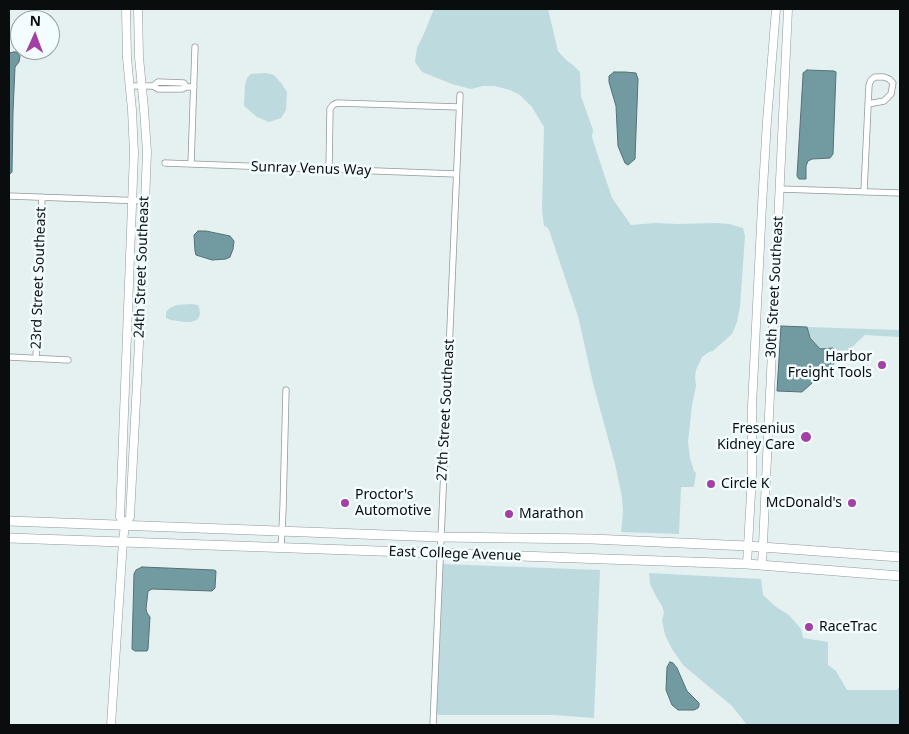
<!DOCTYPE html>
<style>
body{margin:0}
#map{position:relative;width:909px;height:734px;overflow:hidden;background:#e5f0f1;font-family:"Noto Sans",sans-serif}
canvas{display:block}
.frame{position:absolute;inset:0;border:10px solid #0a0d0e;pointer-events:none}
.north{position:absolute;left:10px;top:10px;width:50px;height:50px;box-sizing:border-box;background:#f3fdff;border:1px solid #969d9f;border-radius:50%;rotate:2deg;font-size:14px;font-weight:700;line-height:20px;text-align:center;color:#0a0d0e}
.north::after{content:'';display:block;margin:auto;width:18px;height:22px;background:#a340a6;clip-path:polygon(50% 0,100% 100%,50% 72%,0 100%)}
</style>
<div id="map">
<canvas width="909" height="734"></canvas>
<div class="frame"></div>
<div class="north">N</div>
</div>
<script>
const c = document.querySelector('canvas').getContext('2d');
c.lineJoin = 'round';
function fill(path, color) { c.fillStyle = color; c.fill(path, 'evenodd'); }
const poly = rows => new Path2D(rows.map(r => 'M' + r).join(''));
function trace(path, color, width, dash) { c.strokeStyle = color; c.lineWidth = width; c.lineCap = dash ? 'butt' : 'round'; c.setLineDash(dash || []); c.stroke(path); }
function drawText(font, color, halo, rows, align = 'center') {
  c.font = font + ' "Noto Sans",sans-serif'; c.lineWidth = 5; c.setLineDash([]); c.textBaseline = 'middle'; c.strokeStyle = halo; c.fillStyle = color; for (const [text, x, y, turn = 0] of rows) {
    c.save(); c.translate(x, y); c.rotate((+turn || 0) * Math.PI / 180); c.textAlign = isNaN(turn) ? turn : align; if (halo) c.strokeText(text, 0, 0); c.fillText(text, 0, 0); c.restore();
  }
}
const green = poly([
 [434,9,548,9,558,51,566,60,573,65,580,72,581,96,593,130,592,137,600,162,612,198,631,225,655,223,678,224,716,223,729,224,743,228,745,236,740,307,737,322,732,334,713,351,709,352,702,357,696,370,695,377,696,386,692,405,688,442,690,458,694,471,696,473,694,487,681,487,679,534,621,532,623,512,622,497,615,464,593,383,578,316,549,230,547,227,544,226,542,210,544,127,532,107,520,95,510,90,495,86,483,86,471,89,452,84,422,72,415,62,417,48,423,36],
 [266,73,274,75,281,83,287,92,286,110,281,118,269,122,257,117,244,106,245,85,247,78,251,74],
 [190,304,198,305,199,307,200,314,199,317,197,320,191,322,185,322,171,320,166,318,166,312,170,308,177,305],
 [807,327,900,330,900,337,865,335,838,360,833,348,820,349,810,338],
 [442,564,600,570,594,718,554,715,438,715,436,713,441,620],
 [649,573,761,579,763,595,776,607,789,615,801,629,803,638,828,642,828,665,836,671,847,690,897,690,900,685,900,725,747,725,732,706,683,665,672,649,665,635,662,620,664,613,662,606,657,598,650,584]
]);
const water = poly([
 [14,52,17,52,20,56,19,62,15,67,13,112,12,172,9,175,9,53,14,52],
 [807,70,834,71,836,72,833,154,830,158,812,159,808,161,806,166,806,179,799,179,797,176,803,76,803,73,807,70],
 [614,72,625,72,636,73,638,79,635,159,628,165,625,163,618,146,616,106,609,82,609,76,614,72],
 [198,231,206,231,230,236,234,241,233,249,230,257,226,259,212,260,196,255,195,251,194,235,198,231],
 [781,326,807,327,810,338,820,349,833,348,838,360,802,392,777,391,781,326],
 [142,567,214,570,216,571,215,588,212,591,152,589,148,591,146,609,147,613,150,617,148,649,147,651,135,651,132,649,134,574,136,570,142,567],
 [670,662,673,663,677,668,687,691,699,703,699,706,698,708,694,710,678,710,672,705,666,690,667,667,670,662]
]);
const minor = poly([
 [130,86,153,86,158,89,182,89,186,87,194,87],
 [153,86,158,82,184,83,186,87],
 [165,163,456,174],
 [191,164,195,47],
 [329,169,330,109,333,105,337,103,459,107],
 [780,189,900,193],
 [864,191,869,85,871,80,875,77,884,77,889,79,893,83,891,94,884,101,868,104],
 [9,196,145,201],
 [9,357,68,360],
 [36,358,42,197],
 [281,548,283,509,286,390],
 [433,725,460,95]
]);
const tertiary = poly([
 [125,525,120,517,134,153,132,110,127,58,126,9],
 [747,564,752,475,752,406,762,205,767,121,776,9],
 [762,565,788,9],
 [111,725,123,541,125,525,130,517,141,304,147,152,144,109,139,57,138,9]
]);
const secondary = poly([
 [9,521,440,537,592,539,748,546,900,557],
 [9,538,747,564,900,576]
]);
const markers = [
 [882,365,5,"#a340a6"],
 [806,437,6,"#a340a6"],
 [711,484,5,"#a340a6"],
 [345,503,5,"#a340a6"],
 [852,503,5,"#a340a6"],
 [509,514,5,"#a340a6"],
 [809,627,5,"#a340a6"]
];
const streetNames = [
 ["Sunray Venus Way",311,169,2],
 ["24th Street Southeast",142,267,-88],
 ["23rd Street Southeast",39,278,-88],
 ["30th Street Southeast",775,287,-87],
 ["27th Street Southeast",446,410,-87],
 ["East College Avenue",455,554,2]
];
const poiNames = [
 ["Harbor",872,357,"right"],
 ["Freight Tools",872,373,"right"],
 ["Fresenius",795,429,"right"],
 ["Kidney Care",795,445,"right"],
 ["Circle K",721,484],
 ["Proctor's",355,495],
 ["Automotive",355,511],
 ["McDonald's",842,503,"right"],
 ["Marathon",519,514],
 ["RaceTrac",819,627]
];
fill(green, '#bddade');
fill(water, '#729ba1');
trace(water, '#537075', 1);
trace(minor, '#90999b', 7);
trace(tertiary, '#90999b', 9);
trace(secondary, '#90999b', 10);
trace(minor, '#fff', 5.5);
trace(tertiary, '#fff', 8);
trace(secondary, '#fff', 9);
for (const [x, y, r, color] of markers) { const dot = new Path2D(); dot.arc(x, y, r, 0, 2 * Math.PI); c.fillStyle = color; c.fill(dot); trace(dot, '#f3fdff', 2); }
drawText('14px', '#0a0d0e', '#f3fdff', streetNames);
drawText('14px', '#0a0d0e', '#f3fdff', poiNames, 'left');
</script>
